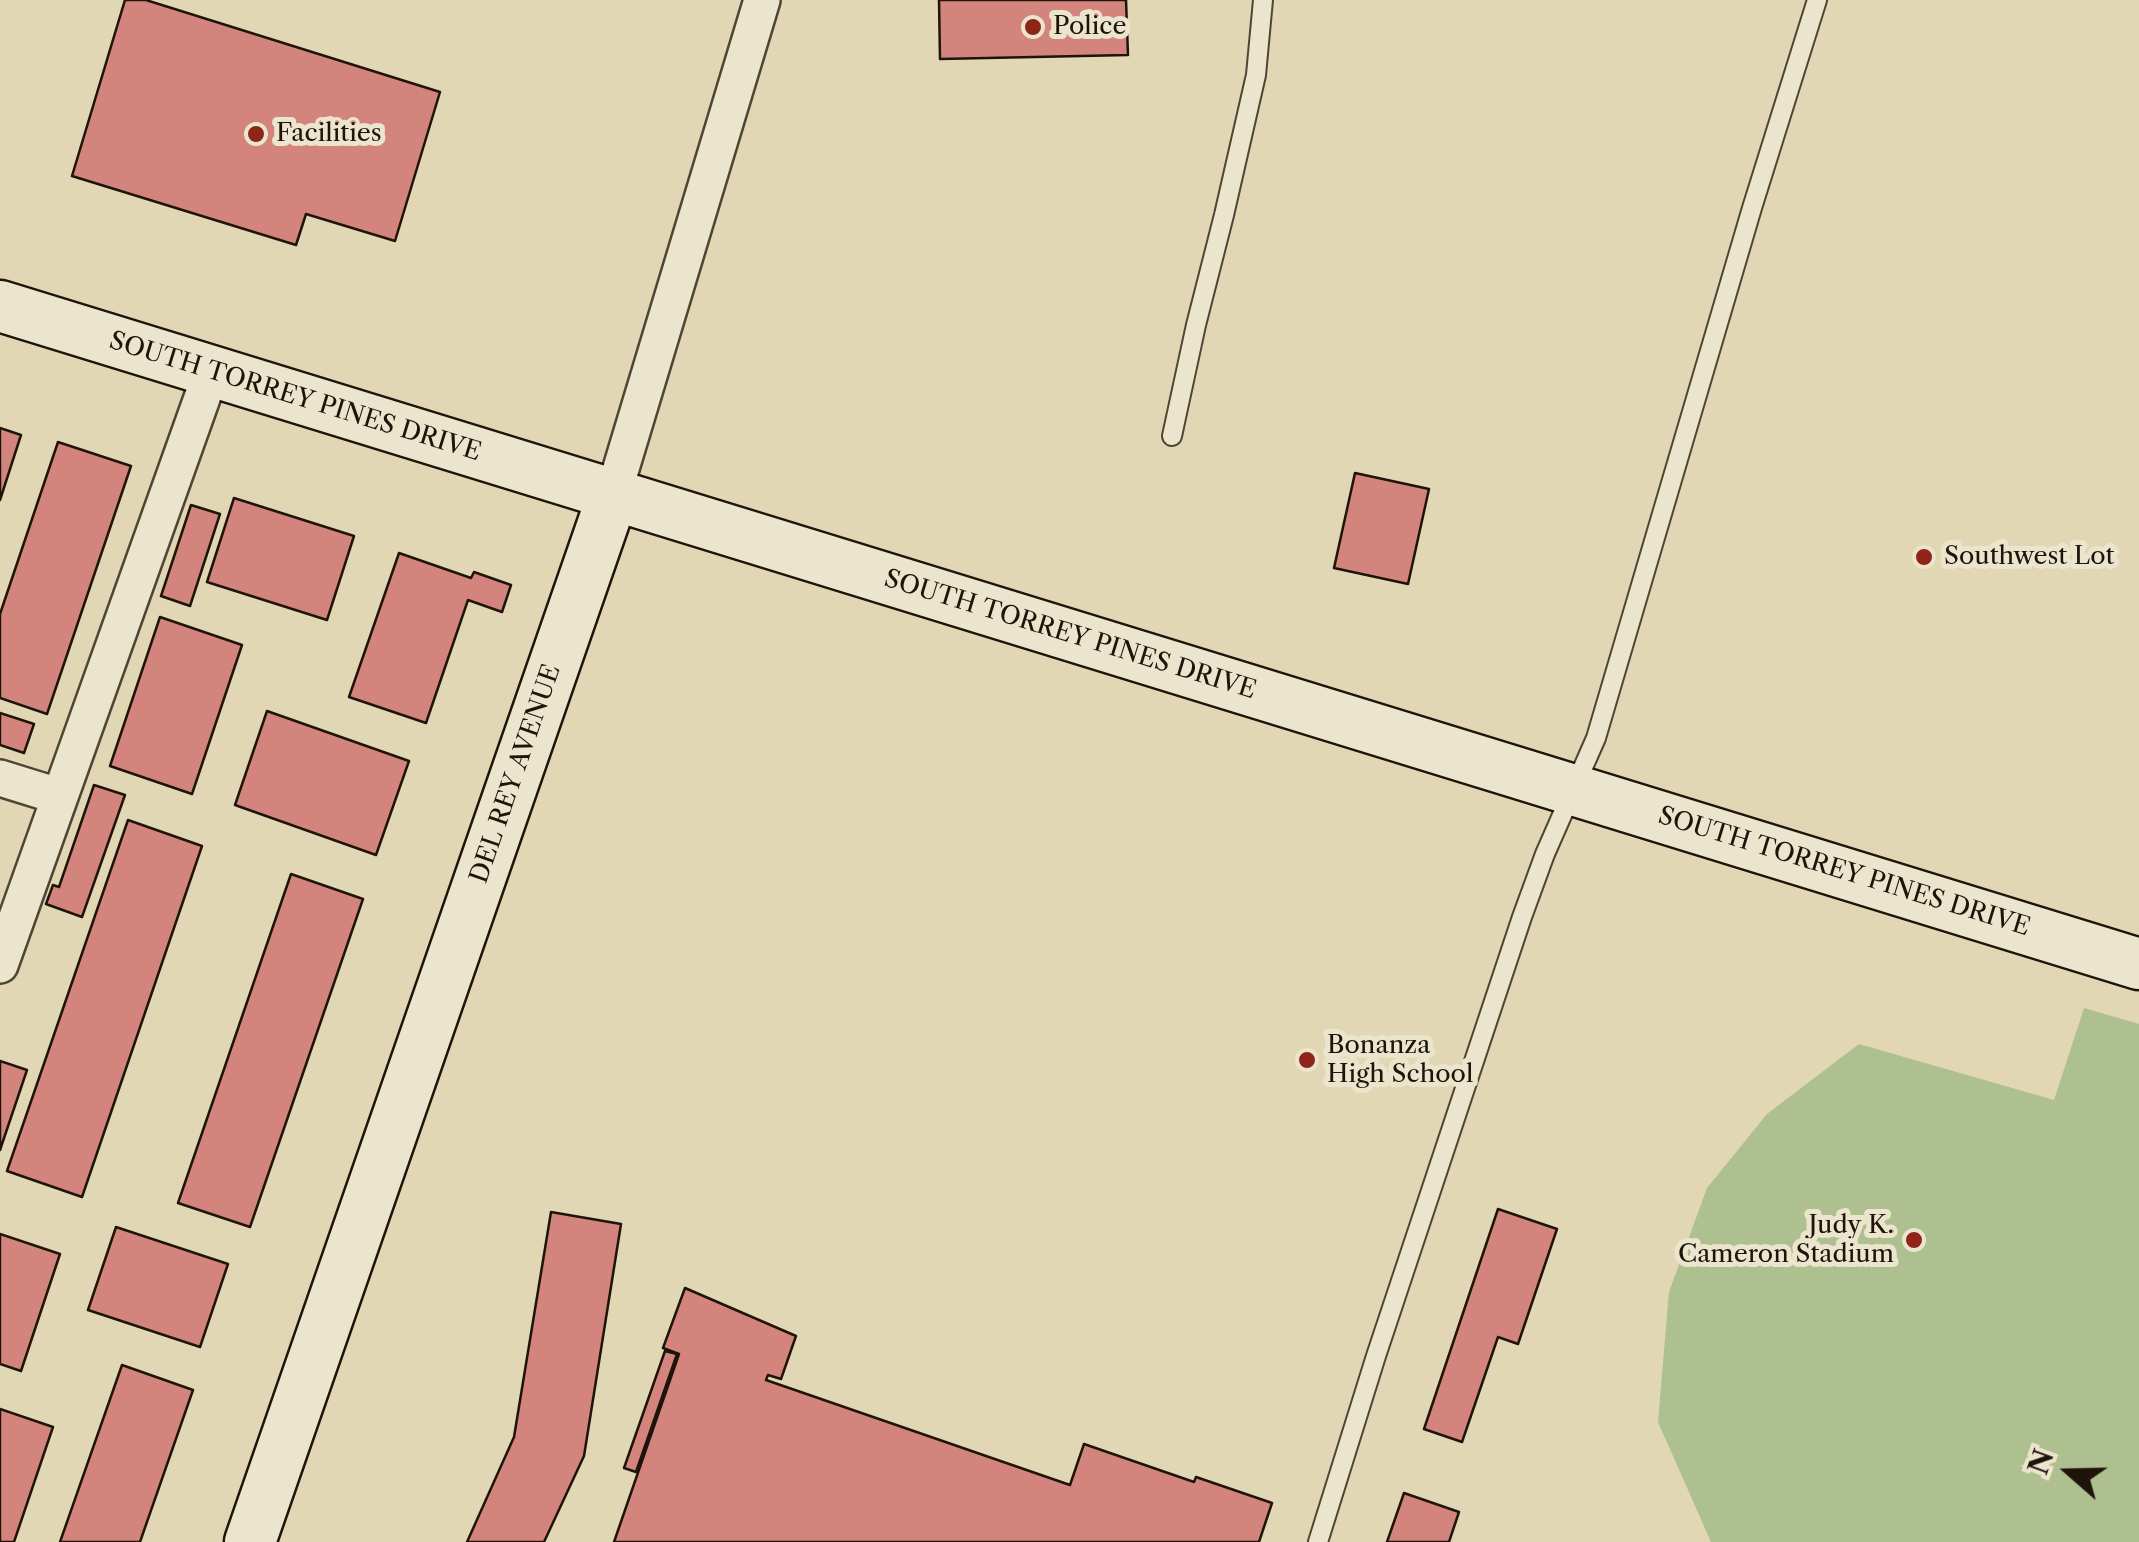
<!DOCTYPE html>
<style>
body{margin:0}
#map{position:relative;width:2139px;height:1542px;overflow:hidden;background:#e1d7b4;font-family:"Libre Caslon Text",serif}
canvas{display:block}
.north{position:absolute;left:2019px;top:1422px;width:100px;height:100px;-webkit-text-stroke:8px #ece5ce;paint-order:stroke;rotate:290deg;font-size:28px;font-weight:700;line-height:40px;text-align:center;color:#1e140a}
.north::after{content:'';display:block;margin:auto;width:35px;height:45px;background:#1e140a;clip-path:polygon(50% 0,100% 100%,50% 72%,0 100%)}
</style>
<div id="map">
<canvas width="2139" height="1542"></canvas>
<div class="north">N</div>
</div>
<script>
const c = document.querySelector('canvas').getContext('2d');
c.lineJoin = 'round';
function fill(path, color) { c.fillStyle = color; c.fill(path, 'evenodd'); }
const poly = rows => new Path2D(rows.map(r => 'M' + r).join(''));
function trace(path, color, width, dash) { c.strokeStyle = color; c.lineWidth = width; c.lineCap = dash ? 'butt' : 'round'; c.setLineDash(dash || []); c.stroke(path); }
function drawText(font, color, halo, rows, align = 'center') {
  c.font = font + ' "Libre Caslon Text",serif'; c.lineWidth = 10; c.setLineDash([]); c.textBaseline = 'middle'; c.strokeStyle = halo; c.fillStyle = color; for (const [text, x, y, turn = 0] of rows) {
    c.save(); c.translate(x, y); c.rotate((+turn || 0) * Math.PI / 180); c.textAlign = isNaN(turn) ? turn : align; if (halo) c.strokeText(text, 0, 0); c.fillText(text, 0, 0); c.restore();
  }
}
const green = poly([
 [2084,1008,2139,1024,2139,1542,1711,1542,1658,1422,1669,1292,1707,1188,1767,1114,1859,1044,2054,1100]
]);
const building = poly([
 [125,0,146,0,440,92,395,241,306,214,296,245,72,176,125,0],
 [939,0,1126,0,1128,55,940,59,939,0],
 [0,428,21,435,0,500,0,428],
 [58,442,131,466,47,714,0,698,0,614,58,442],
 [1355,473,1429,489,1408,584,1334,568,1355,473],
 [234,498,354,536,327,620,207,582,234,498],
 [191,505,220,514,190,606,161,596,191,505],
 [399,553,471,578,474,572,511,585,502,612,468,600,426,723,349,697,399,553],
 [160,617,242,645,192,794,110,766,160,617],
 [267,711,409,761,376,855,235,805,267,711],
 [0,713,34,724,24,753,0,745,0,713],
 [94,785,125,795,82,917,46,904,53,885,59,887,94,785],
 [128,820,202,846,82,1197,7,1171,128,820],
 [291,874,363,899,250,1227,178,1203,291,874],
 [0,1061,27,1070,0,1150,0,1061],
 [1498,1209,1557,1229,1518,1344,1498,1337,1462,1442,1424,1429,1498,1209],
 [551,1212,621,1224,584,1456,544,1542,467,1542,514,1437,551,1212],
 [116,1227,228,1264,200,1347,88,1310,116,1227],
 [0,1234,60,1254,21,1371,0,1364,0,1234],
 [685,1288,796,1336,781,1379,768,1375,766,1380,1070,1485,1084,1444,1194,1482,1196,1477,1272,1503,1259,1542,614,1542,679,1354,663,1348,685,1288],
 [665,1351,677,1354,636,1472,624,1468,665,1351],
 [122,1365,193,1390,140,1542,60,1542,122,1365],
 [0,1409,53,1427,14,1542,0,1542,0,1409],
 [1404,1493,1459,1512,1449,1542,1387,1542,1404,1493]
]);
const lane = poly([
 [1172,436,1196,325,1224,215,1256,75,1263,0],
 [1318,1542,1376,1356,1522,917,1545,854,1596,738,1752,208,1817,0]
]);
const street = poly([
 [613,495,762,0],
 [0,778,58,796],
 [0,965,212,370]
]);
const secondary = poly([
 [0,306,2139,964],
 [250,1542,613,495]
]);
const markers = [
 [1033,27,10,"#8f2418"],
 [256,134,10,"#8f2418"],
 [1924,557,10,"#8f2418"],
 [1307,1060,10,"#8f2418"],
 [1914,1240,10,"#8f2418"]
];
const poiNames = [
 ["Police",1053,27],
 ["Facilities",276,134],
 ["Southwest Lot",1944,557],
 ["Bonanza",1327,1046],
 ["High School",1327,1075],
 ["Judy K.",1894,1226,"right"],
 ["Cameron Stadium",1894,1255,"right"]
];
const streetNames = [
 ["SOUTH TORREY PINES DRIVE",295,397,17],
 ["SOUTH TORREY PINES DRIVE",1070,635,17],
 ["DEL REY AVENUE",516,774,-71],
 ["SOUTH TORREY PINES DRIVE",1844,872,17]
];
fill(green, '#aebf90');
fill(building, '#d2847d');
trace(building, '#1e140a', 2.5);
trace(lane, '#4f4534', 22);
trace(street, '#4f4534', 40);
trace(secondary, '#1e140a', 55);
trace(lane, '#ece5ce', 18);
trace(street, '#ece5ce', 35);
trace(secondary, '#ece5ce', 50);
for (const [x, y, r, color] of markers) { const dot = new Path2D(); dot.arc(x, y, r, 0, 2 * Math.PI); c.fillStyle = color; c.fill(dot); trace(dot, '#ece5ce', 4); }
drawText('25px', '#1e140a', '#ece5ce', poiNames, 'left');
drawText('25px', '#1e140a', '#ece5ce', streetNames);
</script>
